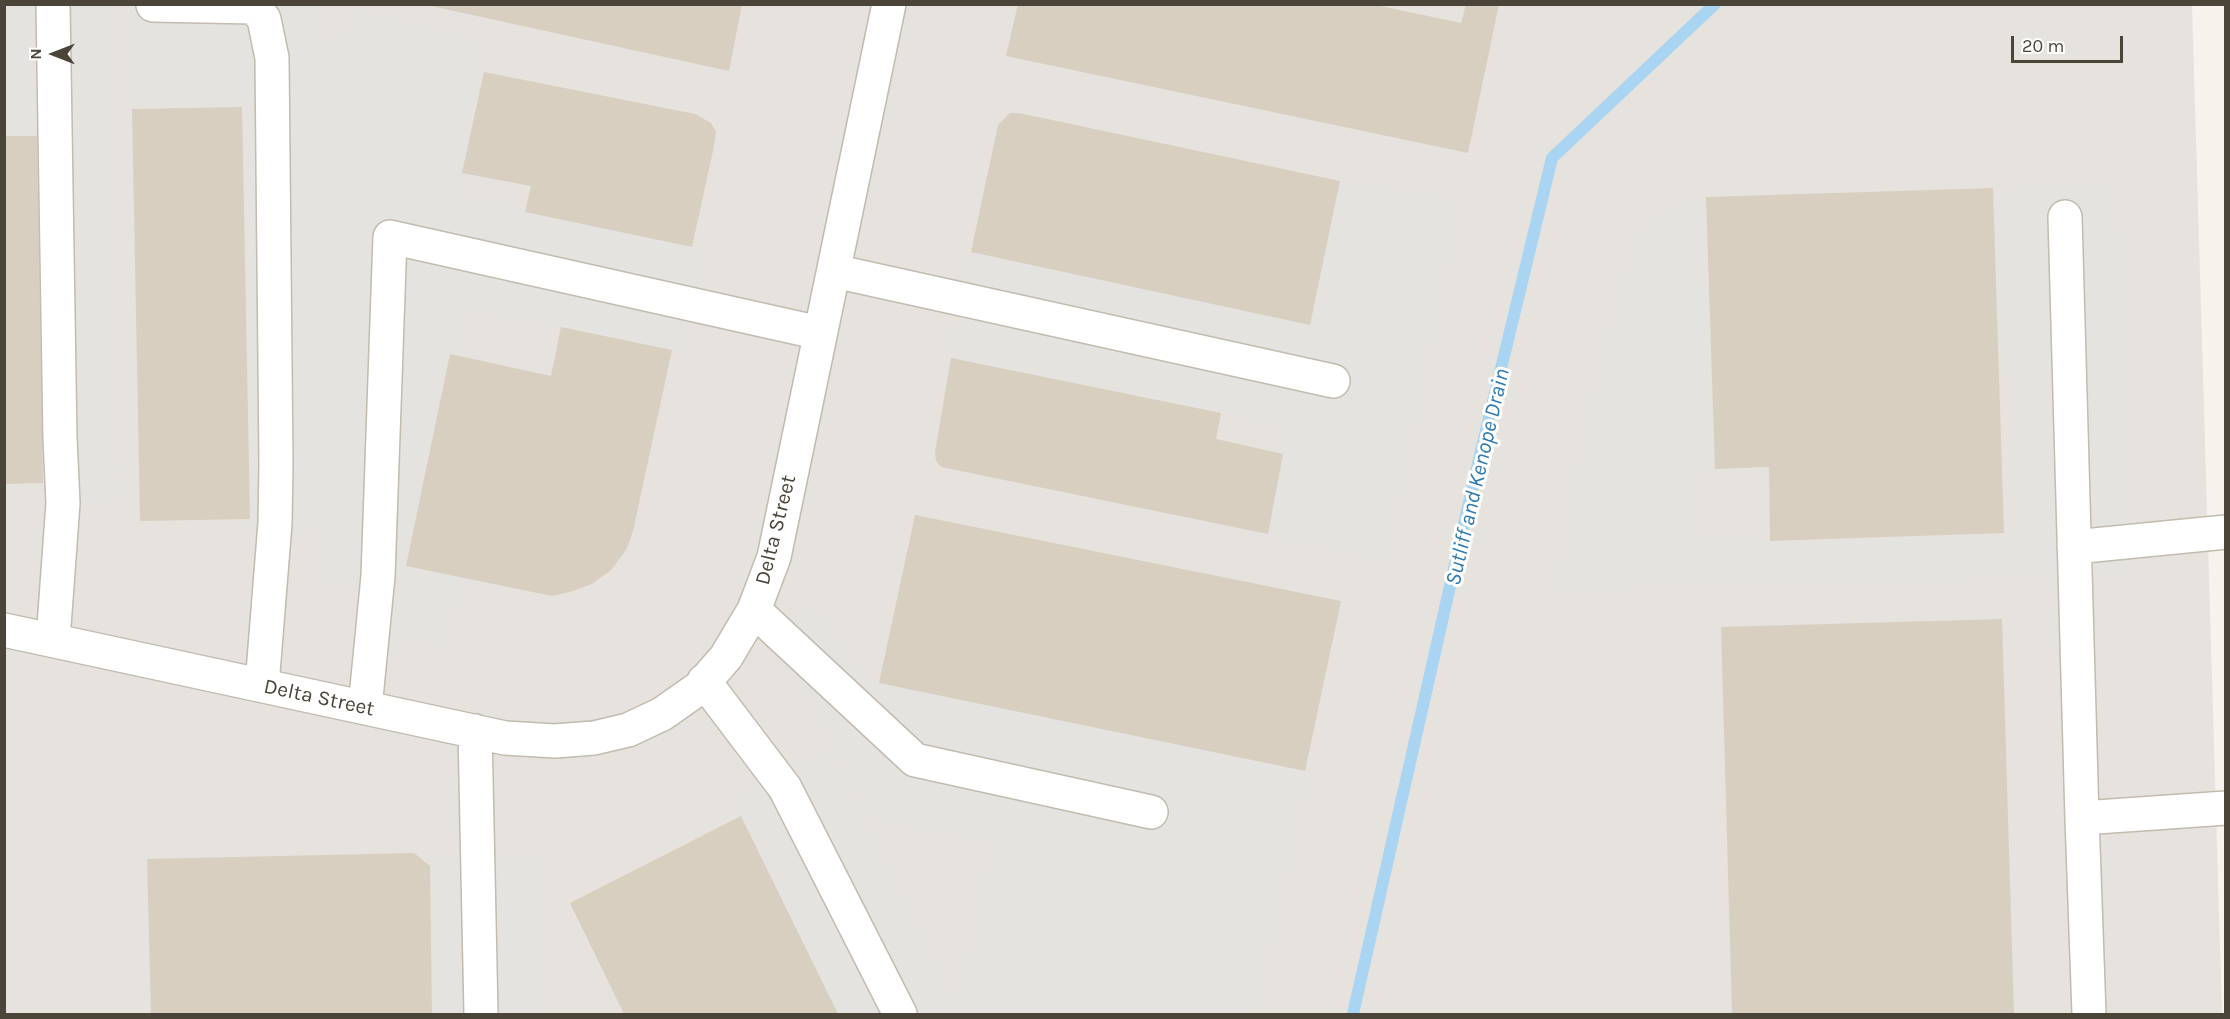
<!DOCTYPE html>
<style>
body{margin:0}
#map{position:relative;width:2230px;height:1019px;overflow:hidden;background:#f6f3ec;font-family:Karla,sans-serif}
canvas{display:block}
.frame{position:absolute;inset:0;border:6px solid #4b4439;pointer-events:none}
.north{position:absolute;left:24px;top:24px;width:60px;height:60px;-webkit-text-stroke:4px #fff;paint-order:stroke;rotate:270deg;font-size:16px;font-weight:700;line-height:24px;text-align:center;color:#4b4439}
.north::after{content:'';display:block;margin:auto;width:21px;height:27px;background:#4b4439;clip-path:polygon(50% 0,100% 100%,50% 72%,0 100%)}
.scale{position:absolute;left:2011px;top:36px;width:112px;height:27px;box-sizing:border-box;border:3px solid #4b4439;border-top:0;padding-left:8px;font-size:18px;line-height:21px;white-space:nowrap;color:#4b4439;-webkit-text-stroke:4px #fff;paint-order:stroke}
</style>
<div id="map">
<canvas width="2230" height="1019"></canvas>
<div class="frame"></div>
<div class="north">N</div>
<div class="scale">20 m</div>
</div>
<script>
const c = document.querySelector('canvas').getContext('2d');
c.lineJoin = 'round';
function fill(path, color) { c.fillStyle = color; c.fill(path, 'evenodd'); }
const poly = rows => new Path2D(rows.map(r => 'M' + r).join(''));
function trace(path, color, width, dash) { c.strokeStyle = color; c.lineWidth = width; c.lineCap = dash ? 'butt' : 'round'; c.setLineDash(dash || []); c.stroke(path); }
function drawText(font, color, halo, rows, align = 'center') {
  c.font = font + ' Karla,sans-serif'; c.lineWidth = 6; c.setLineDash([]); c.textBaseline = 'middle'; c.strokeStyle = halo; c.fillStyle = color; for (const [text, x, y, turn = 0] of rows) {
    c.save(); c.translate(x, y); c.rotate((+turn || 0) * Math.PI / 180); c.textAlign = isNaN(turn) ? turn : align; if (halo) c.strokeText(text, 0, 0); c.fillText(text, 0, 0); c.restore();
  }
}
const industrial = poly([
 [5,5,2192,5,2222,1014,5,1014]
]);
const parking = poly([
 [4,5,105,5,115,499,44,502,37,136,5,136],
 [131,5,315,5,325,451,321,41,347,41,353,11,475,40,474,90,459,197,704,249,686,353,460,305,406,565,458,577,441,644,357,627,362,593,354,586,326,582,326,527,252,528,248,104,141,105,129,74],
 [1340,181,1454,203,1383,556,1268,534,1288,426,951,358,971,252,1310,325],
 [2113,189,2127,573,1559,587,1586,441,1621,294,1641,237,1667,208,1704,201,1711,469,1688,471,1691,543,2018,536,2007,191],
 [811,605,856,673,879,683,1305,771,1250,1014,961,1014,994,842,873,815,805,684,781,668],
 [825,752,957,1014,838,1014,732,802],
 [536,858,539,1014,432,1014,431,859]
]);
const stream = poly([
 [1353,1014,1475,476,1552,158,1715,4]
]);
const building = poly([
 [422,4,742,4,729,71],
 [1018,4,1371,4,1461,23,1466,4,1499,4,1468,153,1006,56],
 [484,72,695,114,711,123,716,132,714,146,692,247,525,212,531,186,462,173],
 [242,107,250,519,140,521,132,109],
 [1010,113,1019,113,1340,181,1310,325,971,252,998,125],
 [4,136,37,136,43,483,4,484],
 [1993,188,2004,533,1770,541,1769,467,1715,469,1706,197],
 [561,327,672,350,633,531,626,550,611,570,592,584,570,592,552,596,406,566,450,354,551,376],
 [951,358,1221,413,1216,439,1283,454,1268,534,941,467,936,461,935,452],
 [915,515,1341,601,1305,771,879,683],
 [2002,619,2014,1014,1732,1014,1721,627],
 [741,816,838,1014,624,1014,570,903],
 [414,853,430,866,432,1014,151,1014,147,859]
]);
const minor = poly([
 [153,5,254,7,264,19,272,58,276,464,275,523,262,685],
 [2065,217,2082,818],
 [834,271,1333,381],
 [2074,547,2226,532],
 [754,610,915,760,1151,812],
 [4,630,505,738,555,741,594,738,628,730,662,714,699,688,726,657,754,610,774,557,889,4],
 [53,640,63,503,60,438,53,4],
 [704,681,785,788,900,1014],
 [365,708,378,576,390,237,820,333],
 [475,731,481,1014],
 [2089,1014,2082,818,2226,808]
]);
const streetNames = [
 ["Delta Street",776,530,-76],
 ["Delta Street",319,698,12]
];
const waterNames = [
 ["Sutliff and Kenope Drain",1478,477,-77]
];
fill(industrial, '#e6e2dd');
fill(parking, '#e5e3e0');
trace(stream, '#a9d4f2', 12);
fill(building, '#d8cfc1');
trace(minor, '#c2bbae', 36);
trace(minor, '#fff', 33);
drawText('21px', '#4b4439', '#fff', streetNames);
drawText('italic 22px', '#2e7ab2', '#fff', waterNames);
</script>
